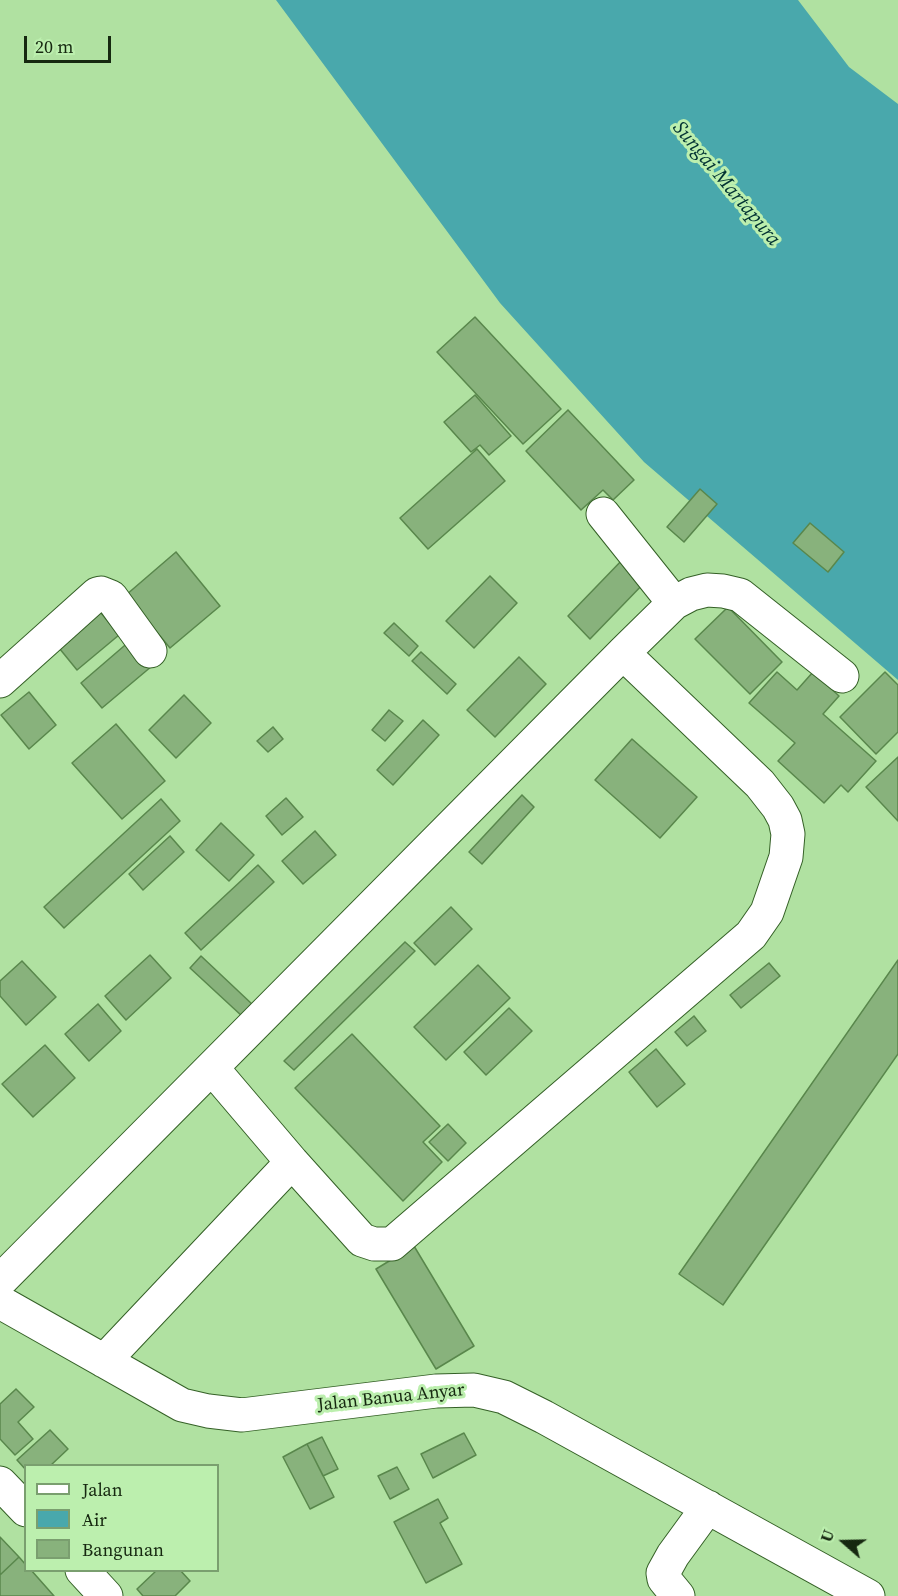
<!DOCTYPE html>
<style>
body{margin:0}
#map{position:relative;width:898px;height:1596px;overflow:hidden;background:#b0e1a1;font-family:"Source Serif 4",serif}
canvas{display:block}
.legend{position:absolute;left:24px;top:1464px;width:195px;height:108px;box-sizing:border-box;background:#bcefae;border:2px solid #7a9f6f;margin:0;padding:8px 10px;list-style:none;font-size:18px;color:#162810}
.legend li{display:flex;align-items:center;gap:12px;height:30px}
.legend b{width:30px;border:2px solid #7a9f6f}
.north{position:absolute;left:814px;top:1512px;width:60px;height:60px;-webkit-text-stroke:4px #bcefae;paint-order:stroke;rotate:290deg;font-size:16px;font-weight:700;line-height:24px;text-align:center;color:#162810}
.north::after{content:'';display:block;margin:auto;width:21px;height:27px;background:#162810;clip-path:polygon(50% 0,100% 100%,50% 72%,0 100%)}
.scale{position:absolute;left:24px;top:36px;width:87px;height:27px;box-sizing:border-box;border:3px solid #162810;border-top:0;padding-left:8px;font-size:18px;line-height:21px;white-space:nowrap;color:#162810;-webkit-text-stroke:4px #bcefae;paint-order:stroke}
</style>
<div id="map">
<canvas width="898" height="1596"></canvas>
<ul class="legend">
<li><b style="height:8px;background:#fff"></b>Jalan</li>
<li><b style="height:16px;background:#49a8ac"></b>Air</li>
<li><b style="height:16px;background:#88b27c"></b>Bangunan</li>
</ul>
<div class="north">U</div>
<div class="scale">20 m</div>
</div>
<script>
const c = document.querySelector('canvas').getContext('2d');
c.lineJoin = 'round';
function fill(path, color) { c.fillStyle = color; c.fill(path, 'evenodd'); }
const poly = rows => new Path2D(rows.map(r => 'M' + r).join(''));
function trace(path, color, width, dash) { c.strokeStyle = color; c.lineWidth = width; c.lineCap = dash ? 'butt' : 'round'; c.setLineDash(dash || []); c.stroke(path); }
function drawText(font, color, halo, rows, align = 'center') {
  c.font = font + ' "Source Serif 4",serif'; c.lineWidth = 6; c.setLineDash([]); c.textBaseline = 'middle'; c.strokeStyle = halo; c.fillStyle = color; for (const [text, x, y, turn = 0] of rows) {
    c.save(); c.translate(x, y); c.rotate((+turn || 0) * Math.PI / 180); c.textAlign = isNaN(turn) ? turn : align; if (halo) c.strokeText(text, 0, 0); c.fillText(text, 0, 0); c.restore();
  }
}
const water = poly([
 [276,0,798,0,849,67,898,104,898,680,644,462,500,303]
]);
const building = poly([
 [475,317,561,409,523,444,437,352,475,317],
 [475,395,511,436,489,455,480,445,471,452,444,422,475,395],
 [568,410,634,480,613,500,603,490,581,510,526,451,568,410],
 [477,449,505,481,428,549,400,518,477,449],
 [700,489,717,504,684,542,667,527,700,489],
 [810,523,844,552,828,572,793,543,810,523],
 [176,552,220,606,170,648,126,595,176,552],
 [625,557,647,580,590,639,568,616,625,557],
 [490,576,517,603,474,648,446,621,490,576],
 [728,607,782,662,750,694,695,639,728,607],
 [97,608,119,635,77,670,55,643,97,608],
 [394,623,418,646,409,656,384,633,394,623],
 [131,640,152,666,102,708,81,683,131,640],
 [421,652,456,684,447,694,412,661,421,652],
 [519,657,546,684,495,737,467,710,519,657],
 [777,672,797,690,813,672,839,696,823,714,876,761,848,792,841,785,824,803,778,761,795,743,749,703,777,672],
 [885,672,898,685,898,732,876,754,840,717,885,672],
 [29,692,56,725,29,749,1,715,29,692],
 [184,695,211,723,176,758,149,730,184,695],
 [389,710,403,721,385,741,372,730,389,710],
 [423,720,439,735,393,785,377,770,423,720],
 [116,724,165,781,122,819,72,763,116,724],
 [273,727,283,739,268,752,257,741,273,727],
 [632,739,697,797,660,838,595,780,632,739],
 [898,757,898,821,866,787,898,757],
 [522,795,534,807,482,864,469,852,522,795],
 [286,798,303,817,282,835,266,816,286,798],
 [161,799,180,821,64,928,44,907,161,799],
 [221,823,254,855,229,881,196,850,221,823],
 [315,831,336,855,303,884,282,861,315,831],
 [170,836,184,852,143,890,129,874,170,836],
 [258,865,274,882,201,950,185,933,258,865],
 [451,907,472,929,435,965,414,943,451,907],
 [405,942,415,951,294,1070,284,1061,405,942],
 [150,955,171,978,126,1020,105,996,150,955],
 [201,956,253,1005,243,1017,190,968,201,956],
 [898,960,898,1054,723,1305,679,1274,898,960],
 [22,961,56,997,26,1025,0,996,0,981,22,961],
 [769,963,780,976,741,1008,730,995,769,963],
 [478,965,510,998,446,1060,414,1027,478,965],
 [98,1004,121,1031,89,1061,65,1034,98,1004],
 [509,1008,532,1031,486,1075,464,1052,509,1008],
 [694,1016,706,1031,687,1046,675,1032,694,1016],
 [352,1034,440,1126,423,1142,442,1162,403,1201,295,1088,352,1034],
 [45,1045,75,1078,33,1117,2,1084,45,1045],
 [656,1049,685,1084,657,1107,629,1072,656,1049],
 [448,1124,466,1143,448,1161,429,1142,448,1124],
 [414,1246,474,1346,436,1369,376,1269,414,1246],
 [16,1389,34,1407,18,1422,33,1439,15,1455,0,1439,0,1404,16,1389],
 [50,1430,68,1449,50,1466,26,1466,26,1470,17,1460,50,1430],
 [464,1433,476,1455,433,1478,421,1454,464,1433],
 [322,1437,338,1469,323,1476,307,1444,322,1437],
 [307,1444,334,1497,310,1509,283,1457,307,1444],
 [397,1467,409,1489,390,1499,378,1476,397,1467],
 [438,1499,448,1518,440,1523,462,1564,426,1583,394,1522,438,1499],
 [0,1537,19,1557,0,1575,0,1537],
 [19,1557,26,1565,26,1570,31,1570,54,1596,0,1596,0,1575,19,1557],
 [157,1570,180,1570,190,1581,175,1596,143,1596,137,1589,157,1570]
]);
const minor = poly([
 [603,514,674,603],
 [623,653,674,603,691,594,707,590,723,591,740,595,842,676],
 [0,681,97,594,101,593,111,597,150,651],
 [0,1281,623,653,760,784,778,807,785,820,788,834,786,857,767,912,751,935,392,1244,374,1244,362,1240,292,1162,212,1068],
 [0,1302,182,1405,208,1411,242,1415,436,1391,474,1390,504,1397,544,1417,868,1596],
 [104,1361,292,1162],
 [0,1483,26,1510],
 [82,1570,106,1596],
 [678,1596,664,1579,663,1573,673,1555,708,1507]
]);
const streetNames = [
 ["Jalan Banua Anyar",391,1398,-6]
];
const waterNames = [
 ["Sungai Martapura",726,184,50]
];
fill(water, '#49a8ac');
fill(building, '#88b27c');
trace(building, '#59874c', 1.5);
trace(minor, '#346026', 35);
trace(minor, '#fff', 33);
drawText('18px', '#162810', '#bcefae', streetNames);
drawText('italic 20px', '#023233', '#bcefae', waterNames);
</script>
